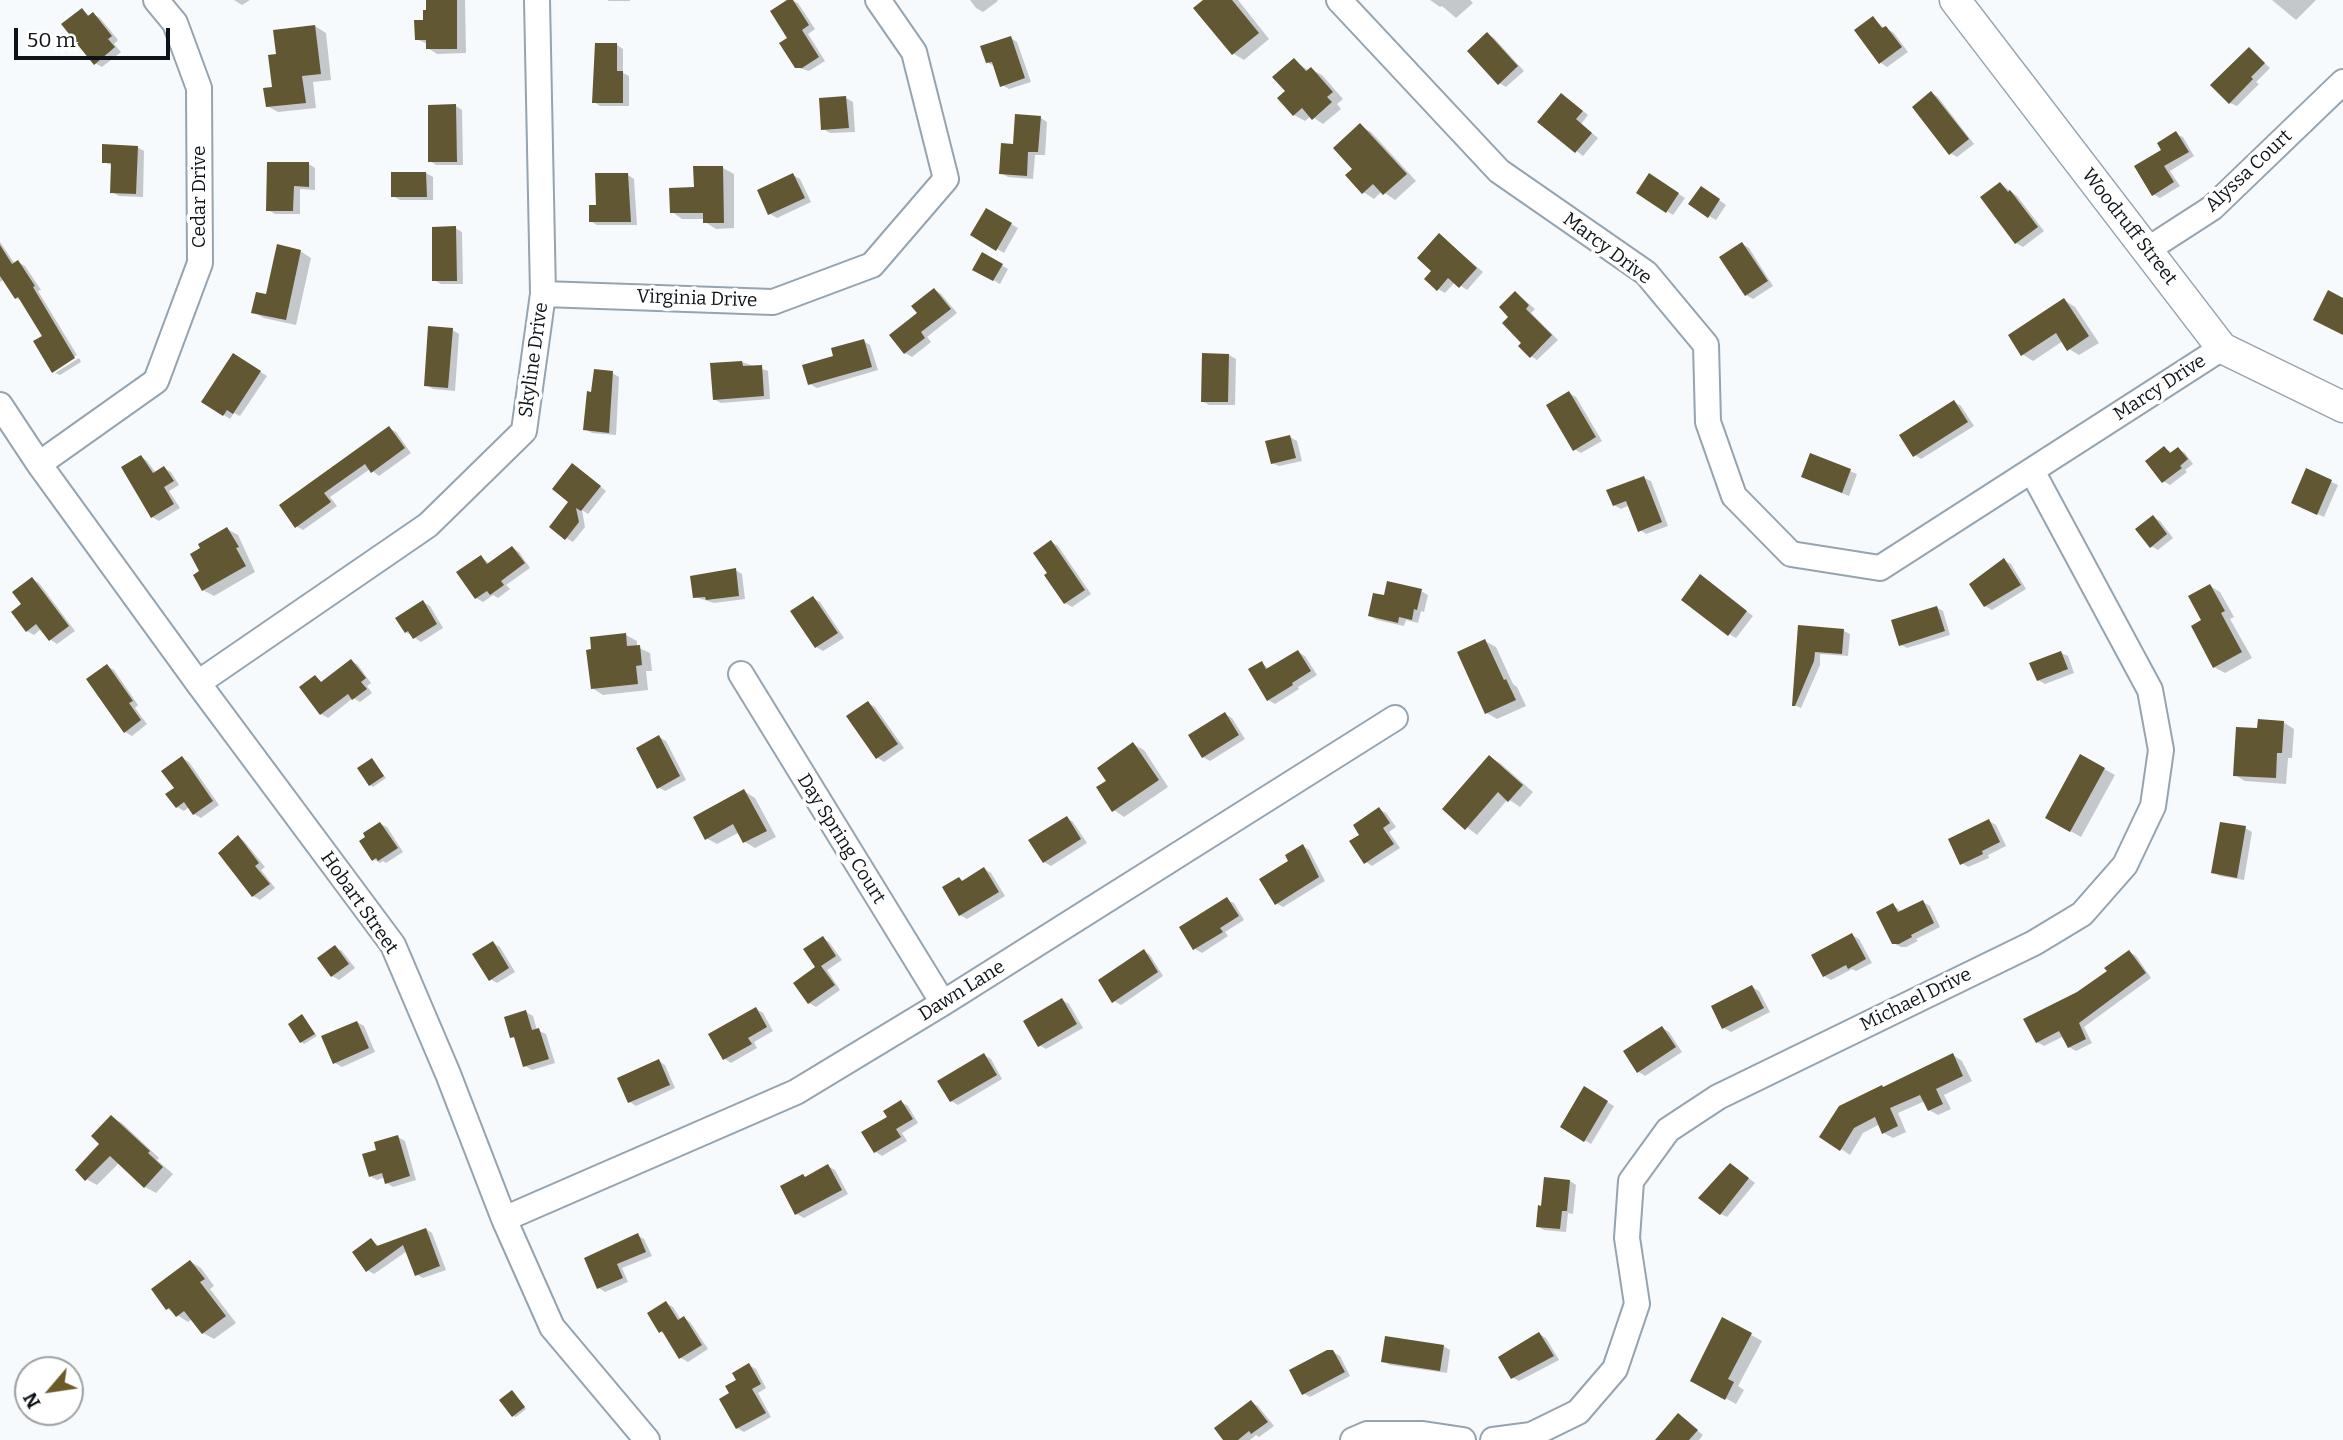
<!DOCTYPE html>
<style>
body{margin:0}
#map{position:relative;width:2343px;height:1440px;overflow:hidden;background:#f7fafd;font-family:Bitter,serif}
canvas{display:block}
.north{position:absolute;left:14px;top:1356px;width:70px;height:70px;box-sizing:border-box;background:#fff;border:2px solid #9ea1a2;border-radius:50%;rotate:241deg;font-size:19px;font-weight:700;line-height:28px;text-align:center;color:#0d1317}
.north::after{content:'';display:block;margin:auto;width:24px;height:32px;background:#6a5b28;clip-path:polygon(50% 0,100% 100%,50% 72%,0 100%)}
.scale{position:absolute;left:14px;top:28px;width:156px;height:32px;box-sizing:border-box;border:4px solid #0d1317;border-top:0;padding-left:9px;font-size:21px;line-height:24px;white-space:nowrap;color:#0d1317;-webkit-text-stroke:5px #fff;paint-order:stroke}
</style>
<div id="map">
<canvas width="2343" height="1440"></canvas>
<div class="north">N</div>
<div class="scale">50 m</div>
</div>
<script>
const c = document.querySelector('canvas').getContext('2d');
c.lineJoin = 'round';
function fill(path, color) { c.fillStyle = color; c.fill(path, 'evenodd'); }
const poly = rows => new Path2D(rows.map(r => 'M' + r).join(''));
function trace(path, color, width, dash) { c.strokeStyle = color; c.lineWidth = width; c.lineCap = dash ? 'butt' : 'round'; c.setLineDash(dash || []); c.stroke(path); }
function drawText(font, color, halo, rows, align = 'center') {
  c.font = font + ' Bitter,serif'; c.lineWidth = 7; c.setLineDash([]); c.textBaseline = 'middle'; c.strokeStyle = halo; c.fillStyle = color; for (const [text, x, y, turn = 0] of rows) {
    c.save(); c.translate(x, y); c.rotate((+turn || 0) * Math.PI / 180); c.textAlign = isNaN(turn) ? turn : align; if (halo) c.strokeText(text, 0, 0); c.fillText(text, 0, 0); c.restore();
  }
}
const shadow = poly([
 [234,0,250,0,242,5],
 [436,0,465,0,466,53,437,54,428,48,428,44,416,39,428,11],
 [607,0,630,0,630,1,609,1],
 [790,0,798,3,815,29,808,34,825,61,809,71,796,67,789,38],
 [970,0,997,0,998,1,983,12,976,8],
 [1206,0,1238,0,1269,39,1244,60,1234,54,1195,9],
 [1430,0,1470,0,1473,3,1456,18,1442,6,1440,7],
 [2272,0,2316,0,2296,20],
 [82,10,90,16,93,14,100,18,118,40,114,44,121,52,102,67,95,63],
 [1873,18,1885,29,1893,32,1908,52,1887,67,1881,63,1857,30],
 [315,26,326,33,331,80,313,82,316,108,278,112,267,106,274,88,278,56],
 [1488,34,1494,38,1524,71,1506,87,1499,83],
 [1011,38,1017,42,1031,82,1009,89,1002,85,994,66,987,62],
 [617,45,623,49,623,73,629,76,629,106,600,106,594,102],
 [2249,49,2270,68,2256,82,2259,84,2237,106,2230,103],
 [1294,60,1309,71,1311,69,1322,75,1343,99,1337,104,1341,109,1323,124,1311,116,1305,121,1294,115,1287,91],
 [1932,93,1938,97,1974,144,1957,157,1950,153],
 [846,98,853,102,855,132,830,133,823,129],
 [1568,99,1588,115,1581,124,1598,138,1583,156,1540,122],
 [456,106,462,110,463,165,436,165,430,161],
 [1041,118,1047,122,1045,155,1035,155,1033,179,1008,177,1001,173],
 [1360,126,1371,132,1416,181,1395,200,1382,191,1374,199,1363,192],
 [2176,134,2183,137,2194,156,2170,171,2180,186,2160,198,2153,194],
 [137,147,144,151,143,197,119,196,112,192,113,166,104,162],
 [309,164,315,168,315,190,300,189,300,214,275,214,268,210],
 [723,168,734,174,734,228,716,229,705,222,705,219,682,219,672,212,695,189],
 [426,173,433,177,433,200,400,200,393,196],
 [628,175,634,179,637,225,597,225,590,221,598,207],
 [793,175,800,179,811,202,777,218,770,214],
 [1656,179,1685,198,1673,215,1667,211],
 [2001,184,2017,196,2044,231,2023,247,2016,243],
 [1708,192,1726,205,1716,220,1709,216],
 [986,210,1018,228,1004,253,972,234],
 [455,228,462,232,463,284,441,284,434,280],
 [1439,235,1483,272,1467,290,1455,282,1445,293,1438,289,1434,271],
 [0,242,15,264,18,262,25,266,41,290,38,291,77,355,54,369,54,372,44,337,22,301,16,298,4,279,0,282],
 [1742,244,1749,248,1773,286,1753,299,1746,295],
 [300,251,311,258,296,325,264,318,253,312],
 [983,254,1008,269,1000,284,975,269],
 [935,290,941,294,957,313,927,337,931,342,912,357,905,353],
 [1516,293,1535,309,1531,313,1558,340,1537,360,1531,356,1510,317],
 [2064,300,2075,307,2099,343,2079,355,2069,349,2063,341,2033,361,2022,354],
 [452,330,459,334,455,391,433,389,426,385],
 [863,341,870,345,878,370,817,388,810,384,835,357],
 [1229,355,1236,359,1235,405,1209,405,1202,401],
 [79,358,81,362,60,375,55,373],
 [240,359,267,376,240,416,234,413,230,419,203,401],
 [742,362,768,371,770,399,721,403,714,399],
 [612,373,619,377,616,435,592,433,585,429,593,394],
 [1569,393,1576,397,1602,441,1581,453,1574,449],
 [1954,402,1961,406,1974,426,1921,459,1915,455],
 [389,428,396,432,411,453,379,476,370,469,330,497,337,506,303,530,296,526,281,505],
 [1290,437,1297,441,1302,461,1279,466,1272,463],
 [2164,448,2171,452,2178,449,2185,453,2193,464,2185,470,2187,472,2170,485,2163,481],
 [1811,455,1857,474,1849,496,1810,480],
 [141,457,147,461,156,473,164,468,171,472,179,485,169,491,180,508,159,521,152,517],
 [579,469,606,491,588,514,582,510,585,527,573,542,566,538,571,502],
 [2307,471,2338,485,2324,517,2300,506],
 [1644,478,1651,481,1668,526,1646,534,1640,530,1630,505,1621,509,1614,505],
 [2153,517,2160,521,2173,538,2158,550,2151,546],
 [227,529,238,535,255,572,214,596,203,590,202,572],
 [1051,542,1058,546,1091,594,1072,607,1065,603,1049,573],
 [513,548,519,552,530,568,506,585,510,589,498,598,493,595,483,602,476,598,459,573,481,557,490,564],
 [2005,561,2011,564,2026,589,1992,610,1985,606],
 [735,570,742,574,745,599,714,603,695,597],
 [32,579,39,583,75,631,57,644,51,640,42,628,34,635,27,631],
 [1707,581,1753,616,1736,638,1729,634],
 [2210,586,2220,592,2234,617,2230,619,2252,658,2225,673,2214,667,2204,620],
 [1421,591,1428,595,1424,612,1421,611,1418,623,1406,620,1404,626,1377,620,1370,616,1385,597],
 [813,598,820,602,844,638,823,651,816,647],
 [423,602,430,606,443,628,421,642,406,632],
 [1936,607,1943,611,1950,635,1907,648,1900,644],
 [1800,627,1844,631,1850,634,1848,656,1820,654,1820,665,1801,708,1794,705],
 [626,635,637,641,637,647,650,653,652,671,646,671,648,690,603,695,592,688],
 [1485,641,1496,647,1513,684,1517,687,1526,706,1497,719,1487,713],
 [1298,652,1305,656,1317,675,1298,687,1299,689,1275,704,1268,700,1262,663,1269,669],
 [2061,653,2068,656,2074,673,2045,684,2038,680],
 [351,661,358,665,371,683,367,686,372,693,360,702,353,698,328,718,321,714,315,677,323,683],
 [107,666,114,670,138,705,135,708,147,724,132,736,125,732],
 [868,703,875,707,904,748,884,762,878,758],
 [1225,714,1232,718,1245,739,1210,761,1203,757],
 [2283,722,2294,729,2292,758,2288,758,2286,784,2245,781,2235,775,2259,730],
 [659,737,666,741,686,780,665,791,658,787],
 [1133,744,1144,750,1168,787,1124,817,1114,810,1108,781],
 [2081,756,2115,775,2081,837,2047,818],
 [1489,757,1500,763,1533,792,1520,807,1508,799,1477,835,1444,809],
 [182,758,189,762,219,805,201,818,194,814,189,807,184,811,177,807,176,788],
 [372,760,386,778,373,787,370,785],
 [744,791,755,798,776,837,755,848,745,842,740,832,717,844,706,838],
 [1379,809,1386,813,1396,827,1389,832,1400,848,1372,866,1366,862,1362,835],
 [1067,818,1073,822,1087,843,1051,866,1044,862],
 [1989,821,1996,825,2006,846,1988,855,1989,858,1968,867,1962,863],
 [380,824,387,827,403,852,386,863,383,861,380,863,373,859],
 [2245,828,2252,832,2244,880,2220,876,2213,872],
 [238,837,244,841,265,867,261,870,275,888,260,900,253,896],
 [1303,846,1309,850,1325,881,1283,907,1276,903,1291,862],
 [984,869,991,873,1005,896,967,919,960,915,959,879,964,882],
 [1227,900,1234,903,1244,920,1225,932,1228,936,1202,953,1195,949],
 [1923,902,1930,906,1940,927,1916,939,1918,941,1906,947,1901,947,1893,943,1893,905,1902,912],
 [1852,935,1859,939,1872,963,1856,971,1852,969,1831,980,1824,976],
 [823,938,829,942,842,960,827,970,840,990,816,1007,809,1003],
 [493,943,500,947,515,972,497,983,490,979],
 [335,947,342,951,355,968,339,980,332,976],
 [1144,951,1150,955,1163,976,1121,1005,1114,1001],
 [2129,952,2136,956,2151,978,2084,1027,2092,1043,2076,1051,2069,1047,2064,1036,2044,1046,2037,1042,2078,994,2109,972],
 [1752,987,1759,991,1770,1012,1731,1032,1724,1028],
 [1062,1000,1069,1004,1083,1028,1046,1049,1039,1045],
 [756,1009,763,1013,773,1031,754,1042,757,1048,731,1063,725,1059],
 [526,1012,533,1016,537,1030,546,1034,555,1063,532,1070,525,1066,516,1039,512,1036],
 [303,1016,317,1036,304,1044,301,1042],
 [357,1022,364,1026,375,1052,342,1067,335,1063],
 [1662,1028,1669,1032,1682,1052,1645,1076,1639,1072],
 [984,1055,991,1059,1002,1079,958,1105,951,1101],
 [1953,1055,1962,1061,1972,1081,1944,1095,1951,1109,1938,1115,1929,1110,1925,1101,1898,1113,1906,1132,1893,1138,1884,1133,1880,1124,1863,1133,1850,1155,1822,1136,1885,1088],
 [659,1061,665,1065,675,1088,636,1106,630,1102],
 [1585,1089,1614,1106,1591,1144,1562,1127],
 [901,1102,908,1106,918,1123,902,1133,907,1141,882,1156,876,1152,864,1133,889,1117],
 [111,1117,122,1123,159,1158,157,1160,173,1174,156,1193,145,1187,120,1162,97,1185,86,1179],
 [398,1137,405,1141,416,1180,393,1187,387,1183,385,1177,377,1180,370,1176,378,1151],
 [828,1166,835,1170,848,1194,804,1218,797,1214,807,1178],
 [1737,1169,1755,1183,1727,1217,1721,1214],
 [1570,1181,1576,1185,1573,1214,1568,1213,1566,1232,1544,1230,1537,1226],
 [426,1229,432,1233,446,1270,423,1278,416,1274,407,1251,374,1274,367,1270,371,1240,380,1247],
 [637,1235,644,1239,652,1256,622,1268,628,1282,605,1292,599,1288],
 [191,1262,201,1268,214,1286,210,1289,236,1323,214,1339,203,1333,192,1319,188,1322,168,1309,153,1290],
 [666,1303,673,1307,681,1320,684,1318,690,1322,708,1349,688,1362,681,1358,667,1335,661,1332],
 [1723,1319,1762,1341,1738,1386,1744,1390,1736,1404,1692,1380],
 [1539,1334,1546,1338,1559,1360,1519,1381,1512,1377],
 [1443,1346,1450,1350,1447,1373,1390,1365,1383,1361],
 [1333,1352,1340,1356,1350,1376,1310,1397,1303,1393],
 [749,1365,756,1369,766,1388,758,1393,771,1417,744,1432,737,1428,731,1394],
 [515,1394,526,1409,516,1417,513,1416],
 [1251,1402,1258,1406,1274,1426,1259,1437,1256,1435,1250,1440,1225,1440],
 [1685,1420,1703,1435,1699,1440,1658,1440]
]);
const building = poly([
 [426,0,457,0,457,49,426,49,426,40,415,40,414,20,423,20,423,10,426,10],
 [787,0,793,0,809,25,802,30,819,57,802,68,795,68,779,43,787,38,770,11],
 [1203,0,1232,0,1259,33,1232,55,1193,8],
 [82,8,88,16,93,12,112,36,108,39,115,47,94,65,61,24],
 [1873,16,1882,28,1886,26,1902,47,1879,64,1854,30],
 [315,25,321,74,302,76,306,103,266,107,263,88,272,87,268,55,276,54,273,30],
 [1487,32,1518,66,1498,85,1467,51],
 [1011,36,1025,78,1000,87,992,62,986,63,980,46],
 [595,43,617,43,617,71,623,71,623,103,592,103],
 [2249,47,2265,63,2251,77,2253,79,2229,104,2210,85],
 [1294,58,1306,71,1311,67,1333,92,1327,97,1332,102,1312,120,1302,108,1293,116,1277,98,1285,91,1272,77],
 [1931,91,1969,139,1949,155,1912,107],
 [1561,93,1583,111,1576,119,1592,133,1575,153,1537,122],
 [846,96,849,128,821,130,819,98],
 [456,104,457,162,428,162,428,105],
 [1015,114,1041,116,1038,152,1028,152,1027,176,999,174,1001,143,1013,144],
 [1360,123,1407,174,1383,195,1373,184,1362,194,1345,175,1352,169,1333,148],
 [2176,131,2189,152,2164,166,2174,182,2152,196,2134,166,2161,150,2157,143],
 [102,144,138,146,136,194,110,193,111,163,102,163],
 [267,162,309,162,309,187,294,186,293,211,266,211],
 [693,166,723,166,724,223,703,223,703,213,670,213,669,188,694,187],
 [391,172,426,172,427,197,391,197],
 [595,173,628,173,631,222,589,222,589,205,596,205],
 [793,173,805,198,768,215,757,190],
 [1649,173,1679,193,1666,213,1636,193],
 [2000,182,2008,192,2010,190,2038,227,2015,244,1980,197],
 [1701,186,1720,199,1708,218,1688,204],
 [986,208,1012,223,996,251,970,235],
 [456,226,457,281,432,281,432,227],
 [1439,233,1477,268,1459,288,1448,278,1437,291,1424,279,1431,271,1417,258],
 [1742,242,1768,281,1745,296,1719,257],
 [277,244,301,250,286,320,251,313,256,292,266,294],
 [0,245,12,264,18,260,35,286,33,287,75,358,52,373,33,341,42,336,18,297,15,299,0,276],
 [982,252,1003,264,993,281,972,270],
 [934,288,951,309,921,332,925,338,904,354,889,335,917,313,911,306],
 [2328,290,2343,298,2343,335,2313,320],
 [1515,291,1529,305,1526,309,1552,335,1530,358,1518,346,1521,343,1502,323,1508,317,1499,307],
 [2064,298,2089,336,2067,351,2056,333,2021,356,2008,335],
 [428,326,453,328,448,388,424,386],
 [864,339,872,367,808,385,802,365,833,356,831,348],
 [233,353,261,371,233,414,227,410,223,416,201,402],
 [1202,353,1229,354,1228,402,1201,402],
 [742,361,743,366,762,365,764,396,713,400,710,363],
 [594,369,613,371,609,433,583,430,587,391,591,392],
 [1569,391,1596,437,1573,451,1546,405],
 [1954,400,1968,422,1913,457,1899,435],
 [389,426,405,448,371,473,365,464,324,493,331,502,295,528,279,505],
 [1290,435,1296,458,1271,464,1265,441],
 [2164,446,2170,453,2178,447,2188,459,2180,466,2182,468,2162,483,2145,461],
 [1810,453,1851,469,1842,493,1801,477],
 [141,455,153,473,164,466,174,481,164,487,174,504,151,518,121,467],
 [572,463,601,486,581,511,576,508,579,522,565,540,549,527,568,502,552,489],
 [2306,468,2332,480,2317,515,2291,503],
 [1644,476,1662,522,1638,532,1626,501,1613,506,1606,490],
 [2153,515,2167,534,2150,548,2135,529],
 [227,527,239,547,236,548,246,566,202,591,193,575,199,571,190,554,200,548,198,544],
 [1051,540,1085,590,1064,604,1044,575,1047,573,1033,553],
 [512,546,525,563,501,581,504,585,490,595,487,591,475,599,456,572,481,555,487,564],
 [2004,558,2021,585,1984,607,1969,584],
 [736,568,739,596,706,600,705,597,693,598,690,576],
 [1700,574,1747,611,1728,636,1681,600],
 [32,577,69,626,49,641,36,624,26,632,11,612,21,604,12,592],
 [1387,581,1422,589,1417,610,1414,609,1412,620,1399,617,1398,623,1368,616,1373,593,1384,595],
 [2210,584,2225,611,2221,613,2242,652,2213,668,2191,626,2201,620,2188,596],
 [813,596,838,633,815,648,790,611],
 [423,600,437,624,413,639,408,631,405,633,395,618],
 [1937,606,1945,631,1899,646,1891,620],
 [1798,625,1844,629,1842,654,1815,652,1814,661,1795,706,1792,706],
 [626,633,627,646,640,645,642,665,636,666,638,684,591,689,586,650,591,649,590,637],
 [1485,639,1504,680,1506,679,1516,700,1485,714,1457,652],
 [1298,650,1311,671,1292,683,1293,685,1267,701,1248,669,1262,661,1266,669],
 [2061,651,2068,669,2037,681,2029,663],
 [351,659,366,678,361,682,367,689,352,700,348,694,320,715,299,687,315,675,321,682],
 [107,664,133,701,129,703,141,720,124,733,86,679],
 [868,701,898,744,876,759,846,716],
 [1225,712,1239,735,1202,758,1188,735],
 [2258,719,2284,721,2282,753,2277,753,2276,778,2233,776,2236,727,2257,728],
 [659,735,680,776,657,789,636,748],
 [1133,742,1159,780,1112,812,1096,787,1106,781,1097,768],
 [2080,754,2105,768,2070,832,2045,818],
 [1489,755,1523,785,1508,802,1498,792,1465,830,1442,809],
 [182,756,213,801,193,815,184,802,176,808,165,794,174,788,161,771],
 [372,758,384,776,369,786,357,768],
 [744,789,767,831,743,843,733,824,705,840,693,817],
 [1379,807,1390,823,1383,828,1394,844,1364,864,1349,841,1359,835,1353,825],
 [1067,816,1081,839,1043,863,1028,840],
 [1989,819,2000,842,1982,851,1983,854,1960,865,1948,839],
 [380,822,398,848,378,861,376,858,372,861,359,841,365,837,363,833],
 [2220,822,2246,826,2237,878,2211,873],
 [238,835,259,863,255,866,270,884,252,897,218,853],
 [1303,844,1319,877,1275,905,1259,879,1288,861,1285,855],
 [984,867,999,892,959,916,942,887,959,877,962,881],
 [1227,897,1239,916,1220,928,1223,932,1193,950,1179,927],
 [1923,900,1934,923,1911,935,1912,937,1899,944,1892,944,1876,912,1893,903,1898,912],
 [1852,933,1866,959,1848,969,1846,965,1823,977,1811,955],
 [823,936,836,956,821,966,835,985,808,1004,793,983,815,967,803,949],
 [493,941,509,968,489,981,472,954],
 [335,945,349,964,331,977,317,958],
 [1144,949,1158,972,1112,1003,1098,980],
 [2129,950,2146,973,2079,1023,2086,1039,2068,1048,2059,1031,2036,1043,2023,1019,2077,992,2107,971,2104,968],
 [1752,985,1764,1008,1722,1029,1711,1006],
 [1062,998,1077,1024,1038,1047,1023,1021],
 [756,1007,767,1027,748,1038,752,1044,723,1060,708,1034],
 [526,1010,532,1030,539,1028,549,1059,523,1067,514,1037,510,1038,504,1017],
 [302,1014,315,1034,300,1043,288,1024],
 [357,1021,369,1048,333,1064,321,1036],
 [1662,1026,1676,1047,1637,1073,1623,1051],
 [984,1053,997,1075,950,1102,937,1081],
 [1953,1053,1963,1076,1936,1089,1943,1104,1928,1111,1920,1095,1890,1108,1898,1126,1882,1134,1875,1117,1854,1128,1840,1151,1819,1137,1839,1106,1882,1085,1883,1087],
 [659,1059,670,1085,628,1103,617,1078],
 [1584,1086,1608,1101,1584,1142,1560,1127],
 [901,1100,913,1119,896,1129,901,1137,874,1153,861,1132,887,1117,883,1111],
 [111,1115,150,1151,148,1153,163,1167,144,1188,110,1156,85,1181,75,1170,99,1144,91,1136],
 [398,1135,410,1176,385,1184,382,1173,369,1177,362,1154,376,1150,374,1142],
 [1730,1163,1749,1178,1720,1215,1698,1198],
 [828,1164,842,1190,795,1215,780,1186,803,1174,805,1177],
 [1544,1177,1570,1180,1567,1211,1562,1211,1560,1229,1536,1227,1538,1205,1541,1206],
 [426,1228,440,1266,415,1276,403,1245,366,1272,352,1252,371,1238,377,1246],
 [638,1233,646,1252,617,1264,623,1278,597,1289,584,1258],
 [190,1260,205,1279,200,1282,226,1316,202,1334,184,1311,176,1317,169,1308,166,1310,151,1289],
 [666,1301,678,1320,684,1316,702,1345,679,1359,662,1331,659,1333,647,1313],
 [1722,1317,1752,1333,1728,1379,1734,1382,1725,1400,1690,1381],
 [1539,1332,1554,1356,1511,1379,1498,1357],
 [1385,1336,1444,1345,1440,1371,1381,1362],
 [1327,1350,1333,1350,1345,1372,1302,1395,1289,1370],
 [749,1363,761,1384,752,1389,766,1413,736,1429,719,1399,729,1393,725,1386,736,1380,732,1373],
 [512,1390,525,1407,512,1417,499,1400],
 [1251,1400,1268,1422,1251,1434,1249,1431,1238,1440,1223,1440,1214,1428],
 [1678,1413,1698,1430,1689,1440,1655,1440]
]);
const minor = poly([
 [1339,0,1499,171,1646,273,1706,345,1708,422,1734,496,1791,554,1880,568,2222,348],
 [2147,250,2212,208,2343,82],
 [543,294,773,302,872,265,946,179,914,52,878,0],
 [0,405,39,464,198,683,393,945,448,1074,504,1219,552,1327,647,1440],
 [39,464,156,381,200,263,199,88,175,23,156,0],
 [741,674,943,1003],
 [198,683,428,525,524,431,543,294,537,0],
 [504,1219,796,1092,943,1003,1395,718],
 [1353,1440,1367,1434,1423,1434,1463,1440],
 [1493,1440,1531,1435,1578,1412,1615,1369,1637,1304,1627,1238,1631,1181,1668,1130,1718,1097,2034,943,2082,914,2125,865,2153,806,2161,750,2150,690,2032,471]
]);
const tertiary = poly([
 [1955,0,2222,348,2343,407]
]);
const streetNames = [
 ["Alyssa Court",2249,171,-43],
 ["Cedar Drive",200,197,-90],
 ["Woodruff Street",2129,227,52],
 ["Marcy Drive",1607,249,37],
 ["Virginia Drive",697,299,2],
 ["Skyline Drive",534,360,-82],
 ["Marcy Drive",2160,388,-33],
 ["Day Spring Court",841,839,58],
 ["Hobart Street",359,903,55],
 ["Dawn Lane",962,991,-32],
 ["Michael Drive",1916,1000,-26]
];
fill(shadow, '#0003');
fill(building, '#625733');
trace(minor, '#94a4b0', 28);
trace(tertiary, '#94a4b0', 33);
trace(minor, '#fff', 24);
trace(tertiary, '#fff', 30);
drawText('19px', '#0d1317', '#fff', streetNames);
</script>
